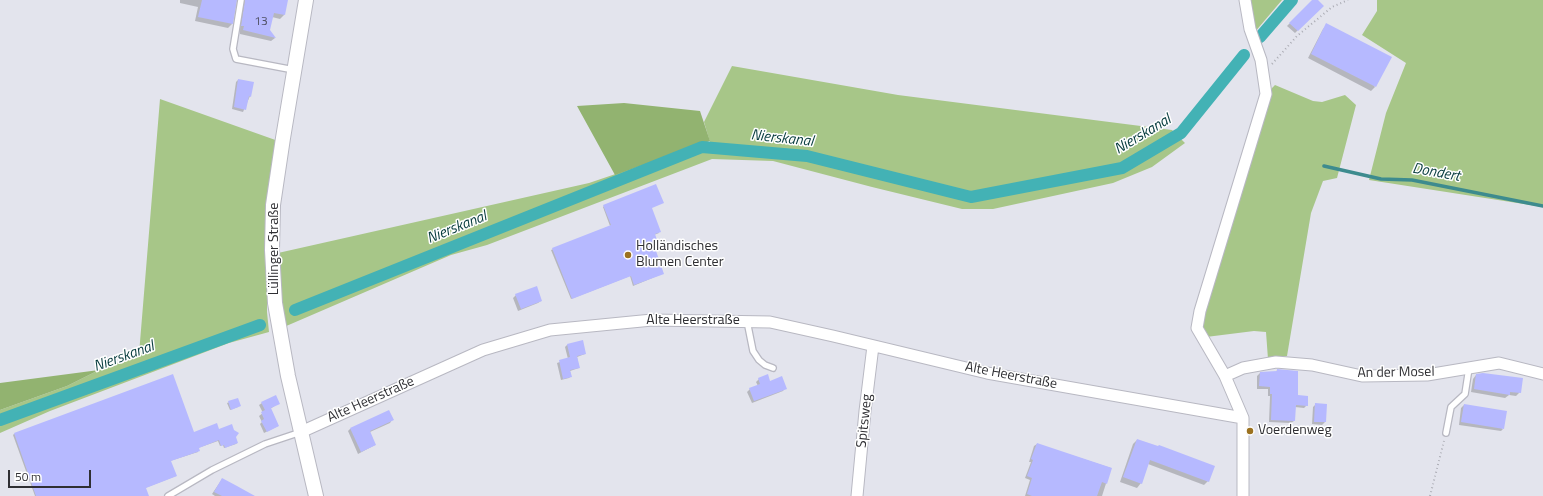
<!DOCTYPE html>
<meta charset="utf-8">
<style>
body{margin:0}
#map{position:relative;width:1543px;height:496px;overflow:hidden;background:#e3e4ed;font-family:"Titillium Web",sans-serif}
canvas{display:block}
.scale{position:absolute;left:8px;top:470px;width:83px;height:18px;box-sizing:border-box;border:2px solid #2f2f33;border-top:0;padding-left:5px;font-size:12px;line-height:14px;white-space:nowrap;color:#2f2f33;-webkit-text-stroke:3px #fff;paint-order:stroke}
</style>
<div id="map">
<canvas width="1543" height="496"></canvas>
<div class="scale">50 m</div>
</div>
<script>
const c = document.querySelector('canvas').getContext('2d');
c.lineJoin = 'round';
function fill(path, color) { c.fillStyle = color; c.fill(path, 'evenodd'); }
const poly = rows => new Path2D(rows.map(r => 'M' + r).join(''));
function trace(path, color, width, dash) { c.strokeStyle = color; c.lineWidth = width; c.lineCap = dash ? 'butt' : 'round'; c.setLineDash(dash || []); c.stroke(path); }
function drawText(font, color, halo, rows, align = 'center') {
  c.font = font + ' "Titillium Web",sans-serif'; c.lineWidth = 3; c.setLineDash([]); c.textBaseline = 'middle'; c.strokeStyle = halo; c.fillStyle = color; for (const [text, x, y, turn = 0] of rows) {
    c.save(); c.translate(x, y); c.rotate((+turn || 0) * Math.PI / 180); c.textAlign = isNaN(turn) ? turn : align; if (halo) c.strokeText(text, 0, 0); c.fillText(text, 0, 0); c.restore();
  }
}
const green = poly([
 [1242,0,1282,0,1254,33],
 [1377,0,1543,0,1543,207,1369,180,1386,113,1406,63,1362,35,1377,11],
 [732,66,898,95,1172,130,1185,143,1152,167,1113,183,993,209,962,209,872,187,773,161,712,159,487,245,451,255,284,327,278,253,589,183,710,142,704,122],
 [1275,85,1313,101,1322,102,1345,95,1356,105,1337,178,1323,181,1311,213,1287,356,1268,359,1266,332,1254,331,1206,337,1200,318,1268,99,1272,88],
 [160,99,281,142,267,257,267,312,269,332,229,343,50,411,0,433,0,410,67,386,99,370,139,354]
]);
const forest = poly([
 [624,103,700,111,710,141,615,175,577,106],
 [99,370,67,386,0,410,0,383]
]);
const shadow = poly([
 [180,0,236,0,232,24,228,28,195,21,198,7,180,3],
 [238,0,287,0,284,15,280,19,272,17,269,30,275,38,271,41,240,34,240,30,238,30],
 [1313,0,1316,0,1322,6,1295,33,1287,26],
 [1327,25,1375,87,1371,91,1308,58,1323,29],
 [238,80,250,96,243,112,232,109,236,82],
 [604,206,651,208,659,233,654,235,654,248,662,274,633,286,630,276,571,299,551,250,610,226,603,207],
 [516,295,541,301,538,303,518,311,513,298],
 [582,341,585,354,577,357,579,368,570,371,571,376,569,378,561,380,557,363,568,359,565,347,567,345],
 [1277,370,1297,396,1307,405,1304,408,1295,407,1294,421,1291,423,1269,422,1270,396,1268,396,1268,389,1257,389,1257,376,1260,373,1276,372],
 [1476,375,1520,392,1516,396,1509,395,1505,398,1471,392,1473,379],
 [172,376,193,433,218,430,235,437,237,443,236,444,224,448,223,445,220,446,218,441,198,448,198,452,170,461,176,476,145,488,147,496,35,496,13,435,14,434],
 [759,379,770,382,785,388,783,391,752,403,747,392,750,389,758,386,756,382],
 [237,399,238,407,230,410,227,403],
 [262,403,279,403,270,409,278,426,264,433,260,424,262,422,259,416,263,413,259,405],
 [1316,404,1325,422,1322,425,1312,424,1313,407],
 [1464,405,1503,429,1501,431,1459,425,1461,408],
 [392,420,390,423,370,432,375,445,358,454,348,431,350,429],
 [1137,440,1208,481,1204,485,1148,464,1141,483,1137,488,1120,482,1133,444],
 [1037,444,1111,468,1102,496,1025,496,1030,480,1025,478,1031,462,1029,462,1034,446],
 [222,479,246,496,215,496,212,494]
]);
const stream = poly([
 [1324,166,1381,179,1412,180,1543,206]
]);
const canal = poly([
 [1260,37,1292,0],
 [295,310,702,147,807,156,971,197,1122,168,1181,133,1244,55],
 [0,420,260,325]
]);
const building = poly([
 [202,0,237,0,233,24,198,17],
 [245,0,288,0,285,15,274,13,270,30,276,38,243,30,244,26,241,26],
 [1312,0,1318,0,1324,6,1298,31,1289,23],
 [1326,23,1392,57,1376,87,1311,54],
 [238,79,254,82,251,97,249,96,246,110,234,107],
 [656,184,664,203,652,208,661,232,655,234,659,246,655,248,664,274,634,285,631,276,572,299,552,248,611,225,603,205],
 [537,286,542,301,521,309,515,294],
 [583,340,586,354,577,356,580,368,570,370,572,377,563,379,559,360,570,357,567,344],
 [1277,369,1298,371,1298,395,1308,396,1308,406,1296,405,1295,421,1271,420,1272,394,1270,394,1270,387,1259,386,1260,372,1277,371],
 [1483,373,1523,378,1521,393,1510,392,1510,395,1474,389,1476,374],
 [173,374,194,432,217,423,219,429,232,424,234,430,239,433,236,437,238,443,225,448,224,445,221,446,219,440,199,448,200,451,171,461,177,476,146,488,149,496,36,496,14,433],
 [768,374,770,381,782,376,787,389,754,401,749,388,760,384,758,378],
 [276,395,280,404,271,408,279,426,267,432,261,421,264,419,261,412,265,410,261,402],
 [238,398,241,406,231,410,228,401],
 [1315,403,1327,404,1326,422,1314,422],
 [1464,404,1507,411,1504,429,1461,422],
 [389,410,394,420,370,431,376,445,361,452,350,428],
 [1137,439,1158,446,1159,445,1215,466,1209,482,1150,460,1142,484,1123,477],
 [1037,443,1112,468,1107,484,1102,482,1097,496,1032,496,1027,494,1032,478,1027,476,1033,460,1031,459],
 [222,478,237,486,255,496,222,496,214,492]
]);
const path = poly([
 [1272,64,1297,36,1332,7,1348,0],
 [1430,496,1444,441]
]);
const service = poly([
 [241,0,233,49,236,59,294,70],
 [747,321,753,351,759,360,765,365,773,368],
 [1446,433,1451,407,1465,394,1469,368],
 [168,496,212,470,265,444,301,432]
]);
const minor = poly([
 [1225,376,1243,368,1276,362,1312,365,1362,376,1427,375,1499,363,1543,374],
 [301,432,483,350,550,330,652,320,770,322,833,336,987,373,1243,418],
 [857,496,865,411,873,346],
 [1243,496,1243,418,1225,376,1197,328,1200,311,1266,94,1261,60,1250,29,1245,0]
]);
const tertiary = poly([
 [306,0,283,138,273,205,272,250,275,303,288,376,316,496]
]);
const markers = [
 [628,255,4,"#9b711f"],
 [1250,431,4,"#9b711f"]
];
const numberNames = [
 ["13",261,22]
];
const poiNames = [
 ["Holländisches",636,247],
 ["Blumen Center",636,263],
 ["Voerdenweg",1258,431]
];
const streetNames = [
 ["Lüllinger Straße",275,249,-90],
 ["Alte Heerstraße",693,321],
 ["An der Mosel",1396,373,-1],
 ["Alte Heerstraße",1011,376,11],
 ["Alte Heerstraße",371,400,-24],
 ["Spitsweg",865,421,-84]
];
const waterNames = [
 ["Nierskanal",1143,135,-31],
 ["Nierskanal",782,139,6],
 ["Dondert",1436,173,10],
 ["Nierskanal",457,228,-22],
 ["Nierskanal",124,357,-20]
];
fill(green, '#a7c688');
fill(forest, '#92b370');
fill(shadow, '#0003');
trace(stream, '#3d8b8e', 3.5);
trace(canal, '#43b2b5', 12);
fill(building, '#b6b9ff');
trace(service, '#b8b8c2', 8);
trace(minor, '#b8b8c2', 13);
trace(tertiary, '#b8b8c2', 16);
trace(path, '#abacb4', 2, [1, 3]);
trace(service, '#fff', 5.5);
trace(minor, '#fff', 11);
trace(tertiary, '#fff', 14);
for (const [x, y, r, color] of markers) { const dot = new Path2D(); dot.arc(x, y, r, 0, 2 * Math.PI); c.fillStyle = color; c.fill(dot); trace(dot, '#fff', 1.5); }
drawText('12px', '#515266', null, numberNames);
drawText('14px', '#2f2f33', '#fff', poiNames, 'left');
drawText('14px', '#2f2f33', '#fff', streetNames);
drawText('italic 15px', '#063b3d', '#fff', waterNames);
</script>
